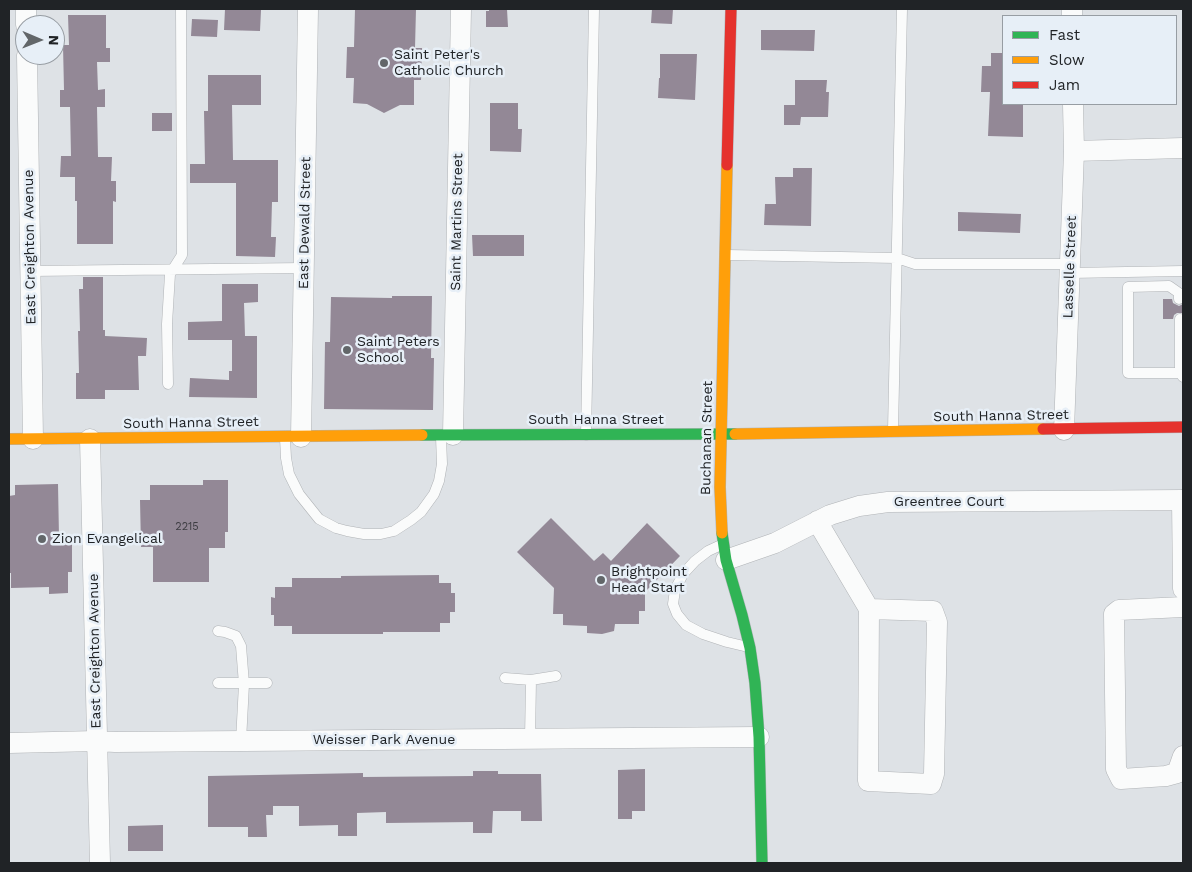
<!DOCTYPE html>
<style>
body{margin:0}
#map{position:relative;width:1192px;height:872px;overflow:hidden;background:#dee2e6;font-family:"Work Sans",sans-serif}
canvas{display:block}
.frame{position:absolute;inset:0;border:10px solid #202326;pointer-events:none}
.legend{position:absolute;left:1002px;top:15px;width:175px;height:90px;box-sizing:border-box;background:#e7eff7;border:1px solid #979da3;margin:0;padding:6px 9px;list-style:none;font-size:15px;color:#202326}
.legend li{display:flex;align-items:center;gap:10px;height:25px}
.legend b{width:25px;border:1px solid #979da3}
.north{position:absolute;left:15px;top:15px;width:50px;height:50px;box-sizing:border-box;background:#e7eff7;border:1px solid #979da3;border-radius:50%;rotate:91deg;font-size:14px;font-weight:700;line-height:20px;text-align:center;color:#202326}
.north::after{content:'';display:block;margin:auto;width:18px;height:22px;background:#626669;clip-path:polygon(50% 0,100% 100%,50% 72%,0 100%)}
</style>
<div id="map">
<canvas width="1192" height="872"></canvas>
<div class="frame"></div>
<ul class="legend">
<li><b style="height:6px;background:#30b455"></b>Fast</li>
<li><b style="height:6px;background:#ff9f0a"></b>Slow</li>
<li><b style="height:6px;background:#e5322d"></b>Jam</li>
</ul>
<div class="north">N</div>
</div>
<script>
const c = document.querySelector('canvas').getContext('2d');
c.lineJoin = 'round';
function fill(path, color) { c.fillStyle = color; c.fill(path, 'evenodd'); }
const poly = rows => new Path2D(rows.map(r => 'M' + r).join(''));
function trace(path, color, width, dash) { c.strokeStyle = color; c.lineWidth = width; c.lineCap = dash ? 'butt' : 'round'; c.setLineDash(dash || []); c.stroke(path); }
function drawText(font, color, halo, rows, align = 'center') {
  c.font = font + ' "Work Sans",sans-serif'; c.lineWidth = 5; c.setLineDash([]); c.textBaseline = 'middle'; c.strokeStyle = halo; c.fillStyle = color; for (const [text, x, y, turn = 0] of rows) {
    c.save(); c.translate(x, y); c.rotate((+turn || 0) * Math.PI / 180); c.textAlign = isNaN(turn) ? turn : align; if (halo) c.strokeText(text, 0, 0); c.fillText(text, 0, 0); c.restore();
  }
}
const building = poly([
 [225,9,261,10,260,31,224,30],
 [355,9,416,9,415,48,422,48,421,80,414,80,414,105,400,105,384,113,367,104,353,103,354,78,346,78,347,47,354,47],
 [489,9,507,9,508,27,486,27,486,11,489,11],
 [652,9,673,9,672,24,651,23],
 [68,15,106,15,106,48,110,48,110,62,97,62,98,90,105,89,105,107,97,107,98,157,112,157,111,181,116,181,116,202,113,201,113,244,77,244,77,201,75,201,75,177,60,177,61,156,71,156,70,107,60,107,60,90,64,90,63,45,69,45],
 [192,19,218,20,217,37,191,36],
 [761,30,815,30,814,51,761,50],
 [991,53,1003,53,1003,104,1023,104,1023,137,988,136,990,92,981,92,982,66,991,66],
 [660,54,697,54,695,100,658,98,659,78,660,78],
 [208,75,261,75,261,105,232,105,233,160,278,160,278,202,272,202,271,237,276,237,275,257,236,256,236,183,190,183,190,164,205,164,204,111,208,111],
 [795,80,827,80,826,92,829,92,828,117,801,117,800,125,784,125,784,105,795,105],
 [490,103,518,103,518,129,522,129,521,152,490,151],
 [152,113,172,113,172,131,152,131],
 [793,168,812,168,811,226,764,225,765,204,776,204,775,177,793,177],
 [958,212,1021,214,1020,233,958,231],
 [472,235,524,235,524,256,473,256],
 [83,277,103,277,103,330,105,330,105,336,147,338,146,356,138,356,139,390,105,390,105,399,76,399,76,373,79,373,78,331,80,331,79,289,83,289],
 [222,284,258,284,258,302,244,303,245,336,257,336,257,398,189,397,190,378,229,380,229,371,232,371,232,340,188,340,188,322,222,321],
 [392,296,432,296,431,358,434,358,433,410,324,409,325,342,330,342,331,297,392,298],
 [1163,299,1172,299,1173,303,1179,306,1183,304,1183,313,1177,313,1174,315,1173,319,1163,319],
 [203,480,228,480,228,532,225,532,225,548,209,548,209,582,153,582,153,547,141,547,140,500,150,500,150,485,203,485],
 [58,484,59,537,72,537,72,572,68,572,68,593,49,594,49,587,11,588,11,573,9,573,9,496,15,495,15,485],
 [551,518,594,561,603,553,611,561,647,523,680,556,645,592,645,611,639,611,639,624,615,624,614,631,602,634,587,633,587,626,563,625,563,614,553,614,554,588,517,552],
 [439,575,439,583,451,583,451,593,455,593,455,612,450,612,450,623,440,623,440,632,383,632,383,634,292,634,292,626,274,626,274,615,271,615,271,597,275,598,275,587,292,587,292,578,341,578,341,576],
 [645,769,645,811,632,811,632,819,618,819,618,770],
 [473,771,498,771,498,774,541,774,542,821,521,821,521,811,493,811,492,833,473,833,473,822,386,823,386,812,357,813,357,836,338,836,338,825,299,826,299,806,273,806,273,815,266,815,267,837,248,837,248,827,208,827,208,776,363,773,363,777,473,776],
 [163,825,163,851,128,851,128,826]
]);
const lane = poly([
 [727,255,897,258,915,264,1070,264],
 [30,271,304,268],
 [1070,273,1183,271],
 [1179,299,1179,293,1169,286,1128,287,1128,373,1180,373],
 [1180,319,1180,373,1183,377],
 [168,384,167,324,170,274,182,255,181,9],
 [893,430,902,9],
 [586,435,594,9],
 [285,438,286,458,289,474,299,494,319,519,336,528,347,531,364,534,381,534,394,531,411,520,421,512,434,494,439,481,442,464,441,437],
 [723,544,708,551,695,561,683,574,675,590,673,604,677,614,686,625,703,634,727,642,748,647],
 [218,631,225,632,236,636,241,646,244,684,241,741],
 [505,678,531,680],
 [218,683,267,683],
 [530,739,531,680,556,676]
]);
const street = poly([
 [26,9,26,25],
 [1072,9,1072,16],
 [27,55,33,439],
 [1074,151,1183,148],
 [1064,430,1074,151,1073,104],
 [453,435,461,9],
 [301,437,308,9],
 [90,439,100,863],
 [1182,500,1183,589],
 [817,521,869,609,868,781,931,784,934,774,937,622,933,611,869,609],
 [726,560,775,543,830,515,859,506,888,502,1183,500],
 [1183,607,1119,610,1114,614,1116,769,1121,779,1166,776,1177,773,1183,756],
 [9,743,97,741,115,742,759,737]
]);
const fast = poly([
 [422,435,735,434],
 [722,533,726,560,742,615,750,648,755,683,759,737,762,863]
]);
const slow = poly([
 [735,434,1043,429],
 [9,439,422,435],
 [722,533,720,487,727,165]
]);
const jam = poly([
 [727,165,731,9],
 [1043,429,1183,427]
]);
const markers = [
 [384,63,5,"#626669"],
 [347,350,5,"#626669"],
 [42,539,5,"#626669"],
 [601,580,5,"#626669"]
];
const numberNames = [
 ["2215",187,527]
];
const poiNames = [
 ["Saint Peter's",394,55],
 ["Catholic Church",394,71],
 ["Saint Peters",357,342],
 ["School",357,358],
 ["Zion Evangelical",52,539],
 ["Brightpoint",611,572],
 ["Head Start",611,588]
];
const streetNames = [
 ["Saint Martins Street",457,222,-89],
 ["East Dewald Street",305,223,-89],
 ["East Creighton Avenue",30,247,-91],
 ["Lasselle Street",1070,267,-88],
 ["South Hanna Street",1001,416,-1],
 ["South Hanna Street",596,420],
 ["South Hanna Street",191,423,-1],
 ["Buchanan Street",707,438,-89],
 ["Greentree Court",949,502],
 ["East Creighton Avenue",95,651,-91],
 ["Weisser Park Avenue",384,740]
];
fill(building, '#938896');
trace(lane, '#b0b3b6', 11);
trace(street, '#b0b3b6', 21);
trace(fast, '#b0b3b6', 12);
trace(slow, '#b0b3b6', 12);
trace(jam, '#b0b3b6', 12);
trace(lane, '#fafbfb', 10);
trace(street, '#fafbfb', 20);
trace(fast, '#30b455', 11);
trace(slow, '#ff9f0a', 11);
trace(jam, '#e5322d', 11);
for (const [x, y, r, color] of markers) { const dot = new Path2D(); dot.arc(x, y, r, 0, 2 * Math.PI); c.fillStyle = color; c.fill(dot); trace(dot, '#e7eff7', 2); }
drawText('11px', '#3d3c42', null, numberNames);
drawText('14px', '#202326', '#e7eff7', poiNames, 'left');
drawText('14px', '#202326', '#e7eff7', streetNames);
</script>
